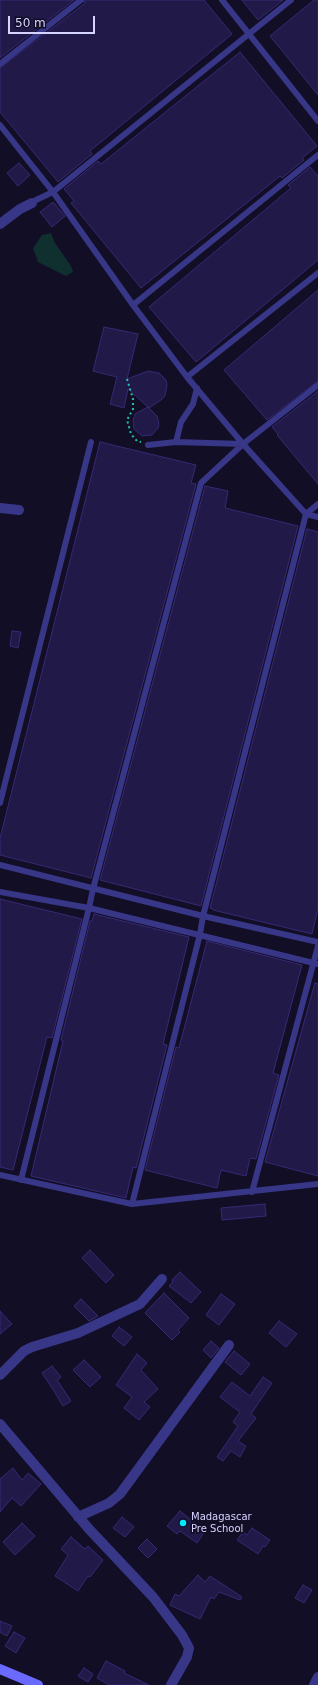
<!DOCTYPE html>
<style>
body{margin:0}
#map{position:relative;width:318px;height:1685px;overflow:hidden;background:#110e26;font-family:"DejaVu Sans",sans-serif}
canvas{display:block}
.scale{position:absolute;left:8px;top:16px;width:87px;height:18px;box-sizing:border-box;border:2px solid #d7d3ff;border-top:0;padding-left:5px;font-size:12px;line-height:14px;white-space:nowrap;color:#d7d3ff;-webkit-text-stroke:3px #110e26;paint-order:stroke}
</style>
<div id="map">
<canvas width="318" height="1685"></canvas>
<div class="scale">50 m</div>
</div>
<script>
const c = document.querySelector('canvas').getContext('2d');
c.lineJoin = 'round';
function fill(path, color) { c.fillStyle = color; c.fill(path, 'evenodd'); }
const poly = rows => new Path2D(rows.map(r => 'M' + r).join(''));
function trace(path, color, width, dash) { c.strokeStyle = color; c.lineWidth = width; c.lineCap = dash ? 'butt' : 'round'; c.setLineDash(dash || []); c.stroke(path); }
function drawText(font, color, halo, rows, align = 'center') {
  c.font = font + ' "DejaVu Sans",sans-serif'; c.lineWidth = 3.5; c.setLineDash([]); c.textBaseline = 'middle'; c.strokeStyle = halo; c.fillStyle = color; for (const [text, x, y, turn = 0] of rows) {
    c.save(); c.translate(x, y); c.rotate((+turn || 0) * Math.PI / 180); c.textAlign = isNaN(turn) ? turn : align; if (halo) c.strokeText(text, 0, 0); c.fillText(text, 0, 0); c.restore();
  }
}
const green = poly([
 [51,233,55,243,71,266,73,272,66,276,38,262,33,248,42,235]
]);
const building = poly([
 [0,0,74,0,0,58,0,0],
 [85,0,204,0,232,34,90,151,92,154,58,182,0,112,0,68,84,4,85,0],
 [242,0,283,0,258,20,242,0],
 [314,0,318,0,318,95,270,36,314,0],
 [240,52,317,146,302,158,304,160,282,178,280,176,141,288,71,203,74,201,64,189,98,161,101,164,240,52],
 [19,163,30,175,18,186,7,173,19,163],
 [310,167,318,176,318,260,196,362,149,307,291,188,288,185,310,167],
 [52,203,54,203,65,216,52,227,40,212,52,203],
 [318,290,318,381,267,420,224,370,318,290],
 [104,327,138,334,127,379,148,371,159,373,166,380,167,385,165,396,161,400,149,408,128,389,124,408,110,404,117,377,93,371,104,327],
 [318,391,318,484,277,435,278,434,272,427,318,391],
 [148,407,157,416,159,424,158,428,152,435,142,436,134,429,133,421,135,414,148,407],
 [100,442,196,465,191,483,196,484,91,878,0,855,0,838,100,442],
 [205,486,228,491,225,508,298,526,201,906,100,880,205,486],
 [307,529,318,532,318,909,312,934,213,910,213,909,210,908,307,529],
 [12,631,21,632,18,648,10,646,12,631],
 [0,899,82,919,52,1038,47,1037,13,1170,0,1167,0,899],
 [94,914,189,937,163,1044,167,1045,136,1168,133,1167,126,1198,31,1176,63,1041,61,1040,90,921,92,921,94,914],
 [207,941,302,965,273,1073,279,1075,256,1159,250,1158,246,1176,221,1170,217,1188,145,1170,176,1047,179,1048,207,941],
 [315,983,318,984,318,1176,265,1162,315,983],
 [265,1204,266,1216,222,1220,221,1208,265,1204],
 [90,1250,114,1275,106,1283,82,1258,90,1250],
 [180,1272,201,1292,191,1303,169,1286,173,1282,172,1280,180,1272],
 [164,1293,189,1318,178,1330,180,1332,172,1340,145,1313,164,1293],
 [221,1294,235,1304,219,1325,206,1315,221,1294],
 [81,1299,98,1316,89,1321,74,1306,81,1299],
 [0,1311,12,1324,0,1334,0,1311],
 [279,1321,297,1334,286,1347,269,1333,279,1321],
 [119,1327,132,1337,124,1346,112,1336,119,1327],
 [211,1341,219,1348,211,1358,203,1350,211,1341],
 [234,1351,250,1364,241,1375,225,1362,234,1351],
 [137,1354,147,1363,141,1370,158,1389,144,1402,150,1407,139,1420,124,1408,132,1397,116,1385,137,1354],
 [84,1360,101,1377,90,1387,73,1370,84,1360],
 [52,1366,61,1377,57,1380,71,1401,63,1406,54,1391,42,1373,52,1366],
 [263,1377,272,1383,251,1414,256,1418,238,1441,246,1446,240,1457,231,1451,223,1461,217,1457,238,1426,233,1422,240,1412,220,1397,232,1382,250,1396,263,1377],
 [13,1468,22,1480,28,1473,41,1484,21,1506,12,1498,0,1512,0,1479,13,1468],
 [180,1511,205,1531,197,1543,180,1531,177,1534,167,1526,180,1511],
 [122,1517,134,1527,125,1537,113,1528,122,1517],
 [22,1523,35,1536,15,1555,3,1542,22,1523],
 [252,1528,270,1540,265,1547,263,1546,258,1554,237,1540,243,1532,247,1535,252,1528],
 [71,1537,85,1549,88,1546,103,1560,90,1577,88,1576,78,1591,55,1576,68,1555,61,1549,71,1537],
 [147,1539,157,1549,148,1558,138,1548,147,1539],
 [198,1575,205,1582,210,1576,242,1597,240,1600,219,1592,214,1599,211,1597,200,1619,170,1605,175,1594,179,1596,198,1575],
 [303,1585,312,1590,304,1603,295,1598,303,1585],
 [0,1621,12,1626,7,1636,0,1632,0,1621],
 [14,1632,25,1638,16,1653,5,1646,14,1632],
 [106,1661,125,1671,124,1673,149,1685,109,1685,97,1678,106,1661],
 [84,1668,93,1674,88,1682,78,1676,84,1668]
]);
const path = poly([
 [127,379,133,399,133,409,127,420,131,434,137,441,141,442]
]);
const lane = poly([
 [222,0,318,121],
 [0,64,81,0],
 [0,125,53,192,133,305,187,377,243,444,306,514,318,517],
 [36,200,53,192,291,0],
 [133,305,318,155],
 [187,377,318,273],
 [176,442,181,422,193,404,197,388],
 [243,444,318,385],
 [0,803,91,442],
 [0,865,203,916,318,942],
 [0,892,89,908,318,964],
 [0,1175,132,1204,318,1184],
 [21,1180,89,908,93,889,201,483,243,444,176,442,148,445],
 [252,1192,318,946],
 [132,1204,200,934,203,916,306,514,318,504]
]);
const street = poly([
 [0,224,20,209,32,203],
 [0,508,19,510],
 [0,1375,24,1351,32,1347,78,1333,140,1304,162,1279],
 [0,1424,89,1529,153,1597,182,1635,189,1648,187,1657,171,1685],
 [78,1517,109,1503,120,1494,229,1345],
 [314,1685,318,1677]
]);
const secondary = poly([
 [0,1669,38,1685]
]);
const markers = [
 [183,1523,4,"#00eafe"]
];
const poiNames = [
 ["Madagascar",191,1517],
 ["Pre School",191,1529]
];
fill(green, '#10302f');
fill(building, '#211948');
trace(building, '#372a75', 1);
trace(path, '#29bdb1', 2, [2, 3]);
trace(lane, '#383687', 6);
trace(street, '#383687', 10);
trace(secondary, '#6a6aff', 10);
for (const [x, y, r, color] of markers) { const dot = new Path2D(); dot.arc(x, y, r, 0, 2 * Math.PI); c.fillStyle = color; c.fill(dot); trace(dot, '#110e26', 1.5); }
drawText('10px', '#d7d3ff', '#110e26', poiNames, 'left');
</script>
